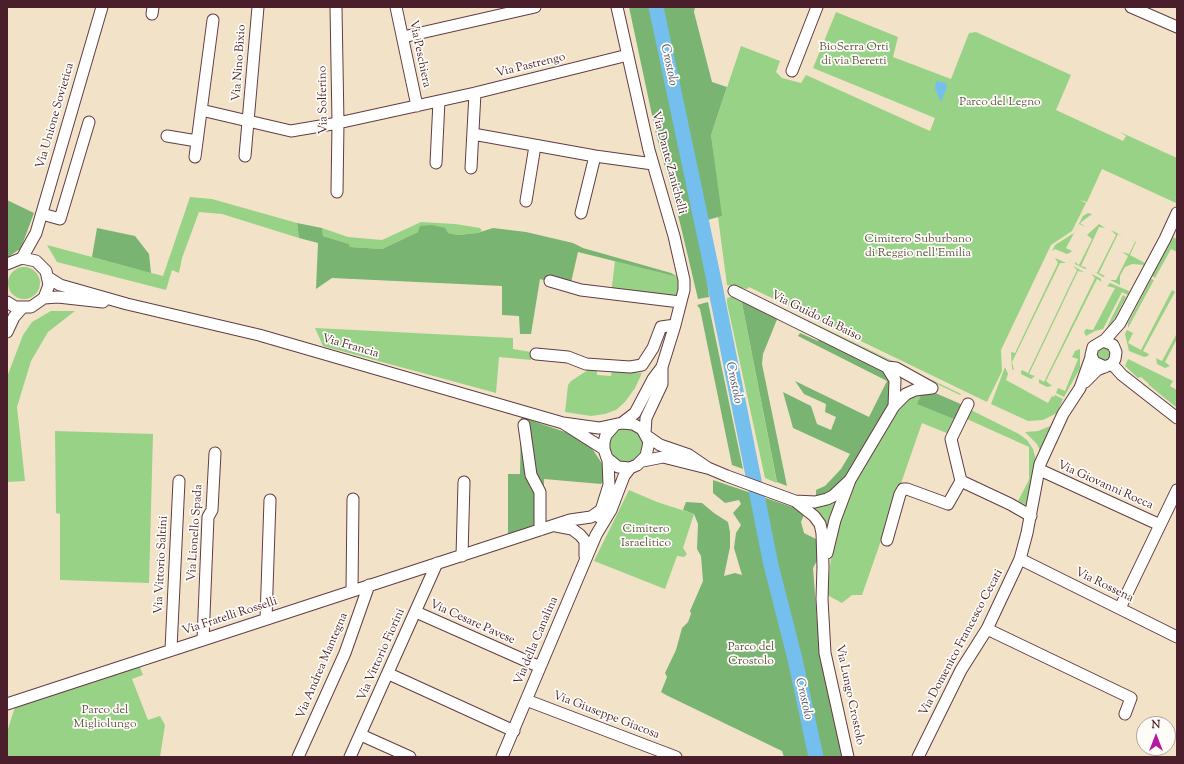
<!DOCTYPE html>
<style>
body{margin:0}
#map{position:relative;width:1184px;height:764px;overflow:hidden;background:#f2e3c8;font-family:"Sorts Mill Goudy",serif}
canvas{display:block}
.frame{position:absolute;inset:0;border:8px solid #4a1f2b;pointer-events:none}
.north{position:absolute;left:1136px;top:716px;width:40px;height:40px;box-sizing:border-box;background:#fdfcf7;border:1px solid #b5a4a5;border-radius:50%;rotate:0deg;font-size:11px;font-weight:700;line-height:16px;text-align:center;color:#4a1f2b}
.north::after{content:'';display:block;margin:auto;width:14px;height:18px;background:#b5179e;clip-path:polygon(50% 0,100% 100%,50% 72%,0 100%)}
</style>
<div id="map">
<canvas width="1184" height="764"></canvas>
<div class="frame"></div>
<div class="north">N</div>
</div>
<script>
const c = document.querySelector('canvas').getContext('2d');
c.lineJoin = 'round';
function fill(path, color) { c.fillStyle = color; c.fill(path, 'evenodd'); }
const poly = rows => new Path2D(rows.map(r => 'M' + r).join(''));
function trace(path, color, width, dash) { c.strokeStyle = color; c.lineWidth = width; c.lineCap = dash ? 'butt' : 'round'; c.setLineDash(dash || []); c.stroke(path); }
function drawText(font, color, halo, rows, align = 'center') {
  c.font = font + ' "Sorts Mill Goudy",serif'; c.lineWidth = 3.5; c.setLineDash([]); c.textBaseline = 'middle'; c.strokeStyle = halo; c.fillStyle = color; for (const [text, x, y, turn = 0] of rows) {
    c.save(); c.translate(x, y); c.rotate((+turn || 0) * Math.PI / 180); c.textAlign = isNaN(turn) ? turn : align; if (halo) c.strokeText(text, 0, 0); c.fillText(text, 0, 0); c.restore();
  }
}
const green = poly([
 [836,12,898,37,893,57,951,79,969,33,976,32,1071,75,1056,110,1123,141,1126,136,1120,132,1177,158,1176,203,1102,169,1087,202,1080,200,1086,203,1072,231,1051,245,1001,350,1002,371,987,402,749,287,747,289,727,285,718,217,721,216,711,135,741,46,780,61,776,72,782,78,801,83,806,75,930,131,933,123,935,118,813,68],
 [190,197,212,199,297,223,299,238,222,214,199,212,182,258,179,273,172,270,166,290,57,262,47,245,163,276],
 [1088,213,1092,214,1080,223,1086,227,1079,224,1066,248,1072,251,1071,252,1067,254,1055,249,1052,251,1055,245,1074,233,1083,216],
 [421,222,455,224,480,228,482,231,477,233,458,235,448,233,418,232,382,249,350,247,349,244,323,236,322,228,348,237,382,240],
 [1099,224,1105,228,1099,227,1081,266,1087,268,1085,269,1075,264,1075,262,1079,265,1092,239,1087,235],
 [1111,230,1123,236,1118,234,1099,273,1105,276,1103,277,1093,271,1097,273,1116,235],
 [1173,237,1177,239,1177,252,1171,249,1155,278,1152,276],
 [1129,239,1136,242,1130,255,1145,263,1144,265,1132,264,1125,267,1120,276,1120,285,1110,280,1116,280,1128,256,1122,252,1129,254,1135,242],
 [1055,258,1066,263,1060,263,1012,362,1014,370,1012,369,1011,352,1015,353,1046,288,1058,263],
 [615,261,678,277,680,302,611,294],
 [1073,266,1084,272,1078,271,1029,374,1035,376,1031,379,1021,374,1021,372,1022,370,1028,373,1077,270],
 '8 283a16 16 0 1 1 32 0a16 16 0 1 1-32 0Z',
 [1091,274,1100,278,1102,282,1097,279,1046,381,1052,386,1047,387,1039,383,1039,379,1044,382,1095,278],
 [1151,279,1154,280,1128,328,1128,323],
 [1110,283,1129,291,1128,295,1122,292,1103,329,1095,331,1086,336,1084,332,1086,329,1093,330,1115,288,1107,286],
 [1172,290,1175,292,1143,351,1149,354,1148,356,1144,357,1129,351,1125,334,1127,330,1133,333,1128,343,1141,350],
 [1123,295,1126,297,1109,329,1106,329],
 [734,296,741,298,777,483,765,478,727,303,727,298],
 [764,299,961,394,960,395,768,303],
 [51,311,75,311,48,332,31,361,17,407,25,481,7,482,7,377,23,335,32,322],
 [315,328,513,338,513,349,531,352,531,360,499,357,496,393,323,346],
 [1177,333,1177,339,1165,362,1170,366,1165,368,1157,364,1156,358,1162,361],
 '1097 353a7 7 0 1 1 14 0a7 7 0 1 1-14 0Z',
 [1080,349,1080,368,1064,397,1056,393,1058,388,1065,391,1078,359,1072,357,1075,351],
 [1128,359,1173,381,1170,386,1177,390,1177,408,1149,385,1148,383,1141,377,1138,378,1125,366],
 [1005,367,1008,374,1006,380,1048,403,1052,396,1054,397,1055,395,1063,399,1057,413,1043,420,1028,421,991,404],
 [597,368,597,375,611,376,612,370,642,373,635,388,625,402,616,410,605,414,591,416,565,412,568,385,571,381,588,370],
 [922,393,918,404,956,420,949,434,922,423,862,595,852,595,842,603,827,595,832,549,850,491,896,410,906,400],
 [971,410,1019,434,1027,440,1033,449,1037,464,1034,484,1026,505,1018,501,1029,480,1029,447,967,419],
 [1055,424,1041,453,1037,444,1025,432,1038,431],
 '610 445a17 17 0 1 1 34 0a17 17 0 1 1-34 0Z',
 [55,431,153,434,149,583,60,580,60,514,56,513],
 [629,490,657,502,694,514,683,548,687,554,684,557,677,556,665,589,594,561],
 [842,493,826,537,809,506],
 [139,665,143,675,132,679,148,720,160,716,165,725,160,757,7,757,7,732,15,707]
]);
const forest = poly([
 [629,7,695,7,694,12,712,82,727,87,711,135,722,216,700,222,709,297,698,299,680,223,656,134],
 [7,200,34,213,21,248,7,258],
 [297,223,322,228,323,236,349,244,350,247,382,249,418,232,420,226,432,225,445,228,448,233,458,235,477,233,493,228,526,232,573,243,583,248,671,273,678,277,578,252,570,287,540,279,531,334,520,334,519,316,502,315,502,286,332,278,316,289,318,243,299,238],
 [97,228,135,236,149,254,151,273,92,257],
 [741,298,778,317,763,354,762,364,787,486,777,482],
 [708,302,743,469,732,465,700,309,697,305],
 [800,333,818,341,819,339,887,373,891,379,890,401,848,473,829,494,816,496,816,490,825,486,841,469,850,454,793,428,783,392,811,406,817,424,831,430,836,417,825,412,826,404,804,394,795,381,869,417,887,381,798,336],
 [933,392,963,405,956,420,917,404,922,393],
 [521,417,571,434,589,444,603,465,605,479,601,484,544,479,544,526,508,536,508,474,520,474],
 [713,480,795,508,804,515,801,522,804,533,818,540,818,559,813,568,817,620,844,757,784,757,782,751,666,695,661,692,667,677,665,673,676,650,682,628,688,622,691,614,690,611,703,581,701,556,697,549,698,524,694,514,683,510,686,502,702,503,714,513,728,522,730,532,730,547,724,576,735,573,742,575,734,548,736,533,741,525,733,513,741,504,739,500,725,503,713,493]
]);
const water = poly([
 [938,81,946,83,947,87,941,102,935,89,936,82]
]);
const river = poly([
 [656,7,712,271,771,565,795,659,816,757]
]);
const minor = poly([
 [336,7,338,123,337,192],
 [396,7,417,106],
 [617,7,649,150,674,236,684,280,684,290,675,325,662,367,662,384,646,418,645,433],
 [1131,7,1177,27],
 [152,14,153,7],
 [403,37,535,7],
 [792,71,817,7],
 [201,110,291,131,338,123,475,93,628,55],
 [473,134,595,156,653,164],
 [167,136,197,141],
 [245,156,258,7],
 [195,157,213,20],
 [436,163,439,101],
 [471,168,475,93],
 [526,201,535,146],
 [581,213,595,156],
 [42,214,60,219,89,122],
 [22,258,36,233,102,7],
 [7,264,22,258,36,261,46,271,49,285,44,298,31,307,15,307,7,302],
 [49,278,60,285,127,304,259,335,563,423,599,428,622,423,633,424,642,429,649,442,646,456,637,465,630,468,618,467,607,458,604,449,604,442,606,435,614,426],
 [550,281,581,290,680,302],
 [734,291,887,367,896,368,932,388],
 [44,298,58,297,103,302],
 [7,332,14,317,22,308],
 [1104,341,1120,323,1165,239,1177,213],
 [536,354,568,357,586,364,630,367,642,365,653,348,661,327,675,325],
 [1112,364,1122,375,1177,418],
 [887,367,895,380,894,406],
 [1085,382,1097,370,1112,364,1115,359,1116,352,1113,345,1103,341,1093,347,1091,355,1094,362,1105,367],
 [968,404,951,439,961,481,1010,504,1031,516],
 [563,423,604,449],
 [622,423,635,413,653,379,662,367],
 [524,425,531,475,540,492,540,530],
 [647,436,660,445,689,455,708,468,727,476,795,501,815,502,827,499,833,496,850,480],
 [643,461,663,457,707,468],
 [1040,470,1160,525],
 [795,501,814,516,820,524,822,533,823,567,822,599,825,653,848,757],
 [599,517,609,485,608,460],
 [556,526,572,529,580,535,585,541,585,556],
 [887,540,900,494,903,489,907,489,948,504,961,481],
 [827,553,835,520,850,480,894,406,906,394,915,390,932,388],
 [462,556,464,482],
 [1020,559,1177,637],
 [352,590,353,499],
 [1120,608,1177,490],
 [416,612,540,667],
 [266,619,270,500],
 [987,629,1131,698,1125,714],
 [203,640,208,517,212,510,215,453],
 [171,649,179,481],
 [389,674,514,731],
 [526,700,676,757],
 [7,704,570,520,591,517,601,510],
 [361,735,410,757],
 [298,757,345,653,369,585],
 [350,757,437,563],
 [502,757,596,535,611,510,624,476,630,468],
 [918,757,961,670,987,629,1020,559,1027,533,1040,464,1063,414,1080,388,1091,357]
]);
const parkNames = [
 ["BioSerra Orti",854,48],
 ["di via Beretti",854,62],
 ["Parco del Legno",1000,103],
 ["Cimitero Suburbano",918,240],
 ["di Reggio nell'Emilia",918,254],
 ["Cimitero",646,530],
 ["Israelitico",646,544],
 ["Parco del",751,648],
 ["Crostolo",751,662],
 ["Parco del",105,711],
 ["Migliolungo",105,725]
];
const streetNames = [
 ["Via Peschiera",419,54,78],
 ["Via Nino Bixio",240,63,-86],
 ["Via Pastrengo",531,66,-14],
 ["Via Solferino",324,100,-91],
 ["Via Unione Sovietica",56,116,-74],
 ["Via Dante Zanichelli",668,163,75],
 ["Via Guido da Baiso",816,317,26],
 ["Via Francia",350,347,16],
 ["Via Giovanni Rocca",1105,486,24],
 ["Via Lionello Spada",196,533,-86],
 ["Via Vittorio Saltini",162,565,-87],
 ["Via Rossena",1104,586,26],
 ["Via Fratelli Rosselli",230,617,-18],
 ["Via Cesare Pavese",472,623,24],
 ["Via della Canalina",537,641,-67],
 ["Via Domenico Francesco Cecati",962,643,-62],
 ["Via Vittorio Fiorini",382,655,-66],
 ["Via Andrea Mantegna",323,666,-67],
 ["Via Lungo Crostolo",849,695,78],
 ["Via Giuseppe Giacosa",606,716,21]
];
const waterNames = [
 ["Crostolo",668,65,78],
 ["Crostolo",733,383,78],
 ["Crostolo",803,699,77]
];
fill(green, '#97d286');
fill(forest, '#79b473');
fill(water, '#74bfed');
trace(river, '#74bfed', 15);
trace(minor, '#633c43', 13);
trace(minor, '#fff', 11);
drawText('12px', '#615546', '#fdfcf7', parkNames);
drawText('12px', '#4a1f2b', '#fdfcf7', streetNames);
drawText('italic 13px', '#59576f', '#fdfcf7', waterNames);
</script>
